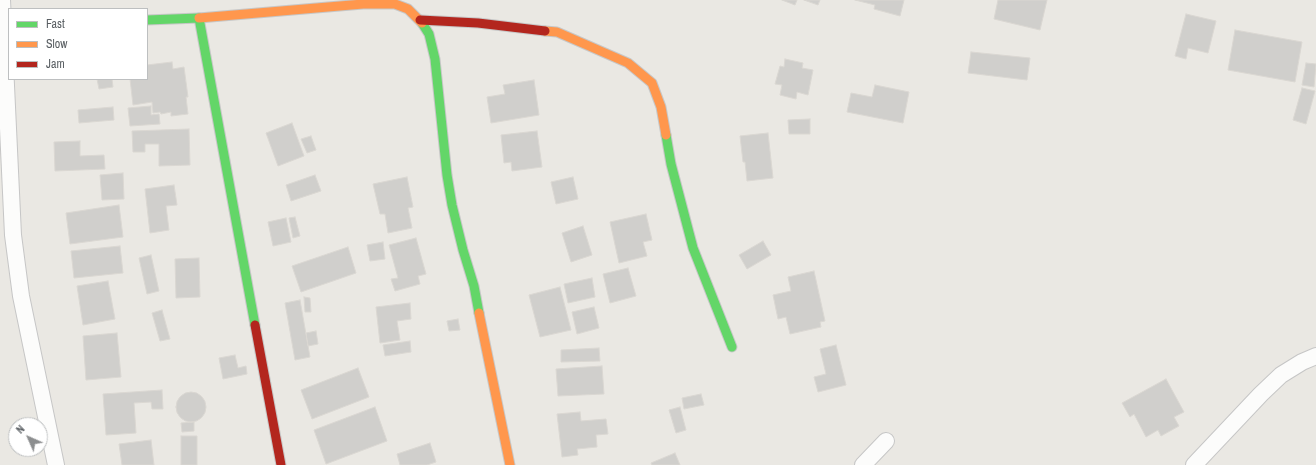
<!DOCTYPE html>
<style>
body{margin:0}
#map{position:relative;width:1316px;height:465px;overflow:hidden;background:#eae8e3;font-family:"Archivo Narrow",sans-serif}
canvas{display:block}
.legend{position:absolute;left:8px;top:8px;width:140px;height:72px;box-sizing:border-box;background:#fff;border:1px solid #bdbfc0;margin:0;padding:5px 7px;list-style:none;font-size:12px;color:#595e62}
.legend li{display:flex;align-items:center;gap:8px;height:20px}
.legend b{width:20px;border:1px solid #bdbfc0}
.north{position:absolute;left:8px;top:417px;width:40px;height:40px;box-sizing:border-box;background:#fff;border:1px solid #bdbfc0;border-radius:50%;rotate:315deg;font-size:11px;font-weight:700;line-height:16px;text-align:center;color:#595e62}
.north::after{content:'';display:block;margin:auto;width:14px;height:18px;background:#8c8e8f;clip-path:polygon(50% 0,100% 100%,50% 72%,0 100%)}
</style>
<div id="map">
<canvas width="1316" height="465"></canvas>
<ul class="legend">
<li><b style="height:5px;background:#63d668"></b>Fast</li>
<li><b style="height:5px;background:#ff974d"></b>Slow</li>
<li><b style="height:5px;background:#b3261e"></b>Jam</li>
</ul>
<div class="north">N</div>
</div>
<script>
const c = document.querySelector('canvas').getContext('2d');
c.lineJoin = 'round';
function fill(path, color) { c.fillStyle = color; c.fill(path, 'evenodd'); }
const poly = rows => new Path2D(rows.map(r => 'M' + r).join(''));
function trace(path, color, width, dash) { c.strokeStyle = color; c.lineWidth = width; c.lineCap = dash ? 'butt' : 'round'; c.setLineDash(dash || []); c.stroke(path); }
const building = poly([
 [782,0,797,0,795,5,782,0],
 [804,0,820,0,818,5,804,0],
 [855,0,904,0,900,16,874,9,875,5,855,0],
 [998,0,1047,0,1040,30,994,19,998,0],
 [1186,14,1216,21,1208,53,1188,48,1186,59,1175,56,1186,14],
 [1235,30,1302,42,1295,82,1228,70,1235,30],
 [971,52,1030,58,1027,80,968,73,971,52],
 [785,59,803,63,802,68,813,70,808,95,797,92,796,99,780,95,782,85,775,84,780,66,784,67,785,59],
 [172,62,173,69,184,67,188,97,186,97,188,114,171,116,171,112,161,114,160,112,153,113,152,102,133,105,130,79,147,79,147,65,172,62],
 [1306,63,1316,64,1314,87,1302,85,1306,63],
 [97,79,112,79,113,87,99,89,97,79],
 [534,80,539,115,491,123,487,97,505,94,503,85,534,80],
 [875,85,909,92,903,123,847,112,851,93,872,97,875,85],
 [1302,88,1315,91,1306,124,1293,120,1302,88],
 [151,106,151,115,159,114,160,124,130,126,128,108,151,106],
 [113,107,114,120,79,123,78,110,113,107],
 [810,119,810,134,789,134,788,120,810,119],
 [292,123,304,156,278,166,266,133,292,123],
 [189,129,190,165,159,166,159,144,145,144,145,152,133,152,132,131,189,129],
 [537,131,542,167,512,171,511,162,504,163,501,135,537,131],
 [768,133,773,178,747,181,745,162,743,162,740,136,768,133],
 [311,136,316,150,307,153,301,139,311,136],
 [80,141,80,156,104,155,105,169,55,171,54,142,80,141],
 [123,173,124,199,102,200,100,175,123,173],
 [315,175,321,191,291,201,286,185,315,175],
 [407,177,413,207,408,208,412,228,388,233,385,214,380,214,373,184,407,177],
 [573,177,578,199,556,204,551,182,573,177],
 [174,185,177,205,166,206,169,230,150,233,145,189,174,185],
 [119,205,123,237,70,244,66,213,119,205],
 [646,214,652,240,643,242,647,256,619,263,610,222,646,214],
 [295,217,300,236,293,238,289,218,295,217],
 [286,218,291,242,273,246,268,222,286,218],
 [583,226,592,255,571,262,562,233,583,226],
 [416,238,426,274,418,276,420,284,395,291,391,279,398,278,389,245,416,238],
 [763,241,771,255,747,269,739,255,763,241],
 [383,242,385,259,370,261,367,245,383,242],
 [120,246,123,273,74,278,71,251,120,246],
 [348,247,356,273,301,292,292,266,348,247],
 [151,255,159,291,147,294,139,258,151,255],
 [199,258,200,297,176,298,175,259,199,258],
 [628,268,636,296,610,303,603,274,628,268],
 [814,271,825,321,820,322,821,327,790,334,786,317,778,319,773,295,791,291,788,277,814,271],
 [592,278,595,297,568,303,564,284,592,278],
 [108,281,115,319,83,325,77,286,108,281],
 [560,287,571,330,540,337,529,295,560,287],
 [304,297,310,298,311,312,305,312,304,297],
 [300,300,310,357,295,360,285,303,300,300],
 [410,303,411,319,397,321,400,340,380,343,376,307,410,303],
 [594,307,599,328,577,334,572,312,594,307],
 [162,310,170,339,160,341,152,313,162,310],
 [458,319,460,330,449,331,447,321,458,319],
 [316,331,318,344,308,346,306,333,316,331],
 [117,333,121,377,86,380,83,336,117,333],
 [410,341,411,352,385,356,383,345,410,341],
 [836,345,846,385,818,392,814,377,826,374,820,349,836,345],
 [599,348,600,361,561,362,561,350,599,348],
 [235,355,238,368,246,366,247,374,223,379,219,358,235,355],
 [602,366,604,394,558,396,556,369,602,366],
 [358,368,369,397,312,419,301,390,358,368],
 [1166,379,1184,412,1174,417,1179,426,1161,436,1158,430,1146,437,1134,414,1130,417,1122,403,1166,379],
 [162,390,163,409,152,409,151,402,134,403,136,433,106,435,103,394,162,390],
 '176 407a15 15 0 1 1 30 0a15 15 0 1 1-30 0Z',
 [701,394,704,405,684,409,682,398,701,394],
 [375,407,387,441,326,464,314,430,375,407],
 [680,407,686,430,676,433,669,410,680,407],
 [580,412,581,421,606,419,608,434,596,435,597,447,577,449,578,455,562,457,557,414,580,412],
 [194,422,194,431,182,432,181,423,194,422],
 [181,436,197,436,197,465,181,465,181,436],
 [151,440,154,465,122,465,119,444,151,440],
 [430,443,436,462,427,465,400,465,397,454,430,443],
 [675,453,680,465,652,465,651,463,675,453]
]);
const street = poly([
 [2,0,13,235,21,296,56,465],
 [863,465,886,441],
 [1194,465,1261,394,1281,375,1302,362,1316,356]
]);
const fast = poly([
 [147,20,199,18,255,325],
 [422,23,429,34,435,59,447,175,452,205,463,250,474,286,479,313],
 [666,135,671,164,693,248,732,347]
]);
const slow = poly([
 [199,18,363,4,395,4,408,9,422,23],
 [545,31,557,32,628,63,652,83,661,107,666,135],
 [479,313,510,465]
]);
const jam = poly([
 [420,20,478,23,545,31],
 [255,325,281,465]
]);
fill(building, '#d0cfcc');
trace(building, '#dad7d2', 1);
trace(street, '#c6c6c6', 18);
trace(fast, '#c7c7c7', 11);
trace(slow, '#c7c7c7', 11);
trace(jam, '#c7c7c7', 11);
trace(street, '#fcfcfb', 16);
trace(fast, '#63d668', 9);
trace(slow, '#ff974d', 9);
trace(jam, '#b3261e', 9);
</script>
